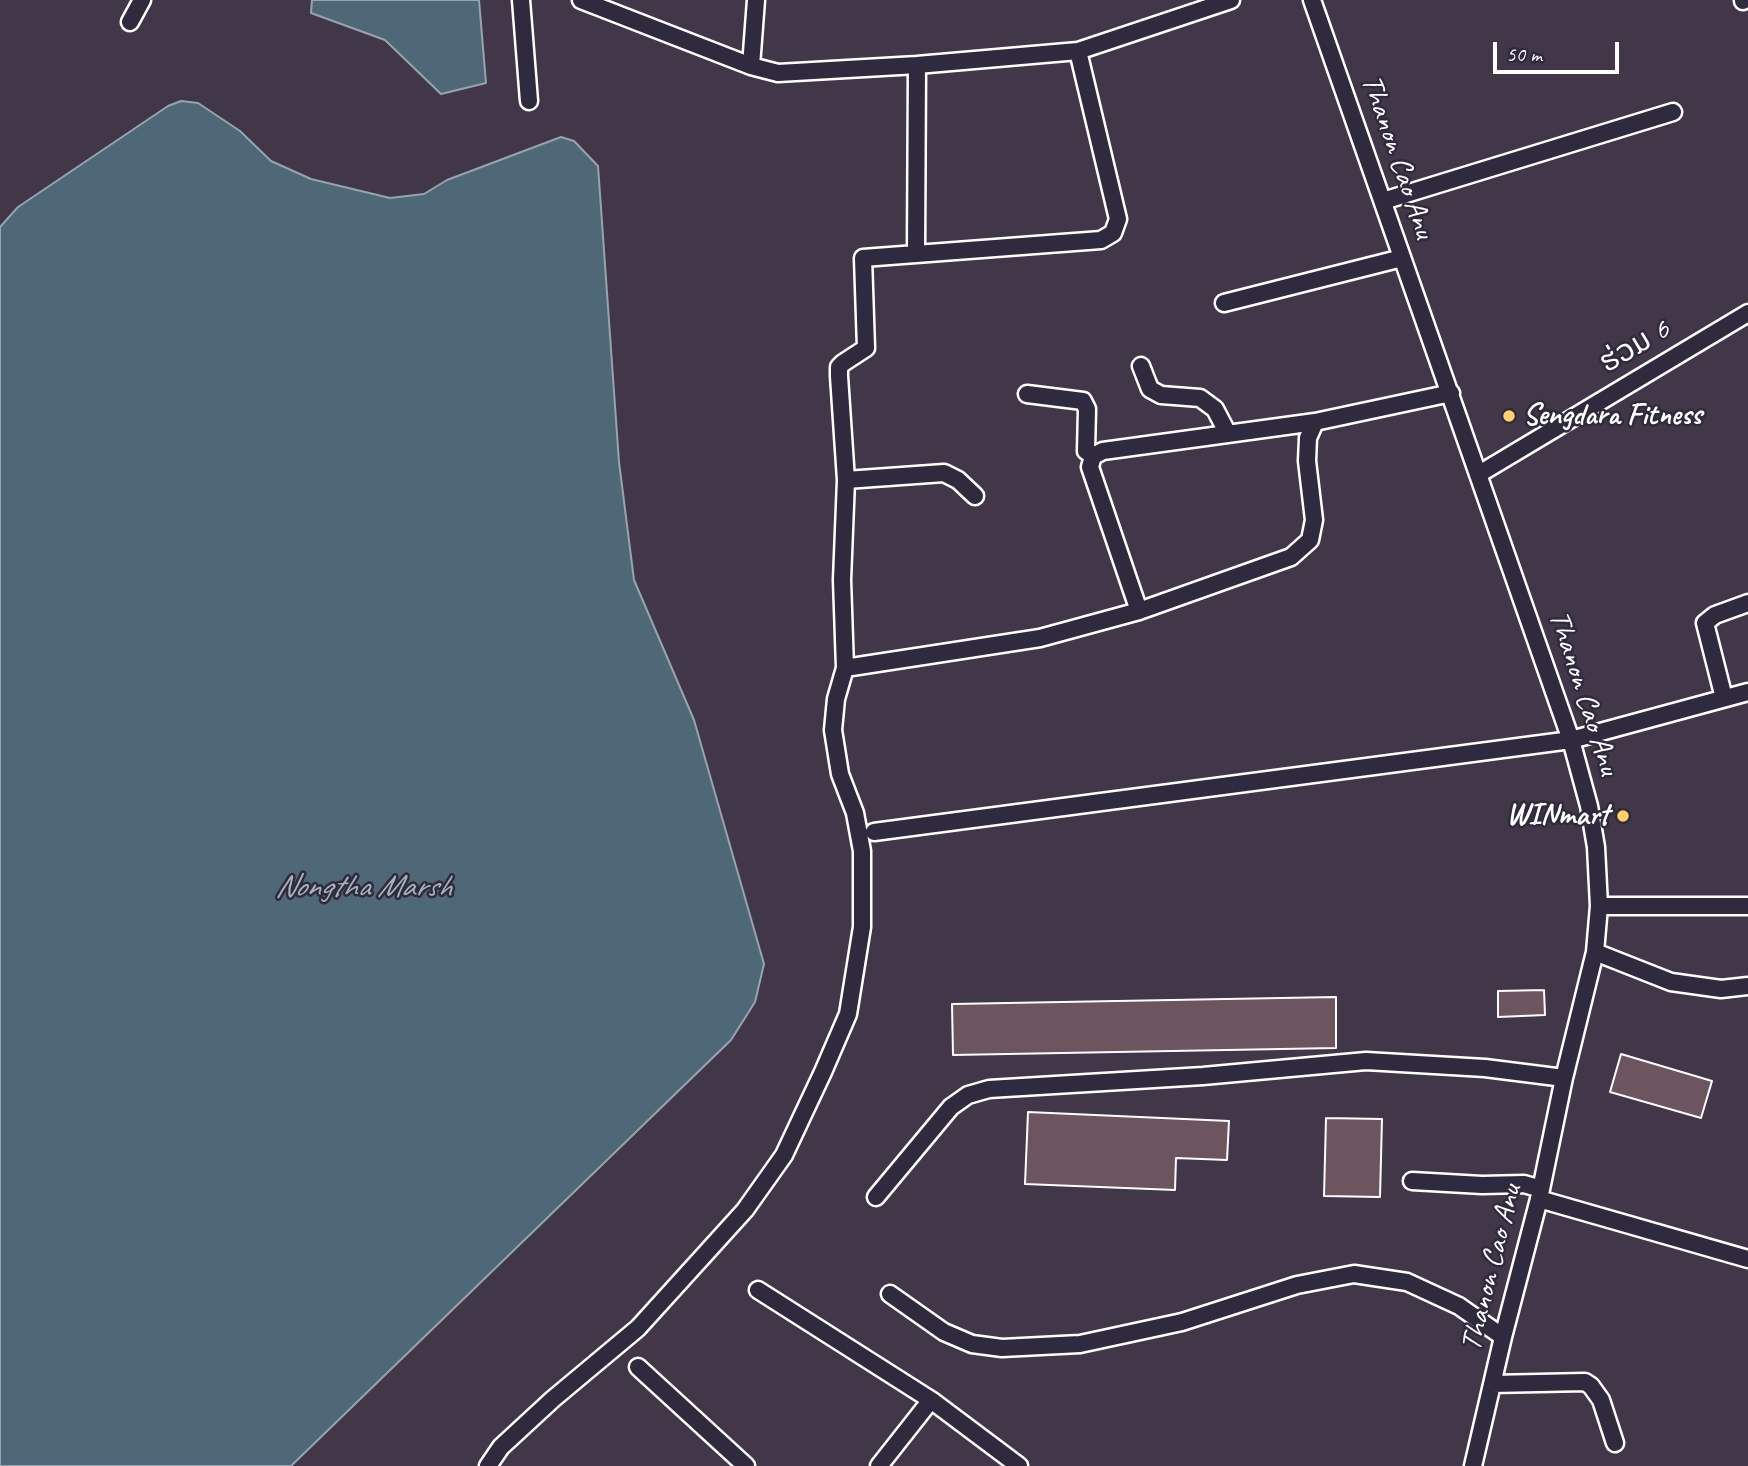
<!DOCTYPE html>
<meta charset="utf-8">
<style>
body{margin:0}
#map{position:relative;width:1748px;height:1466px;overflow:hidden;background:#423748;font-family:Caveat,sans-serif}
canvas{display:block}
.scale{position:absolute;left:1493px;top:42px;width:126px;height:32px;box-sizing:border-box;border:4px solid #fff;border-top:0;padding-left:9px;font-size:21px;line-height:24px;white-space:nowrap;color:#fff;-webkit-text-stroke:5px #2f2a3d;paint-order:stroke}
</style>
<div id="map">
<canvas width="1748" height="1466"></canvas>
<div class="scale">50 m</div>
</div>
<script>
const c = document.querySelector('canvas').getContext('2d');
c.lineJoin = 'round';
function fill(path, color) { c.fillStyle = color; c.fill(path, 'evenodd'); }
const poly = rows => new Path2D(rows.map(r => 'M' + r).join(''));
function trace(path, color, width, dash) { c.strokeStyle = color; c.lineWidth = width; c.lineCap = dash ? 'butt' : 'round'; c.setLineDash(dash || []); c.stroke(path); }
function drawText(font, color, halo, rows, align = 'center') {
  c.font = font + ' Caveat,"Noto Sans Lao",sans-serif'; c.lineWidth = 5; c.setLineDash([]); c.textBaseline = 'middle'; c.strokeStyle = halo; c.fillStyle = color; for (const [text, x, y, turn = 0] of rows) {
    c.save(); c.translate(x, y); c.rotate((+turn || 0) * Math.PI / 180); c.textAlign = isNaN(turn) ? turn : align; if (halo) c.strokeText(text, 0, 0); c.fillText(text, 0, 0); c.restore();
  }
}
const water = poly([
 [312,0,479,0,486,83,441,94,385,40,311,13,312,0],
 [181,101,198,103,240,131,271,161,311,179,390,198,424,194,447,180,561,137,574,141,598,166,619,462,634,580,694,720,764,964,755,1002,731,1040,291,1466,0,1466,0,227,18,207,168,106,181,101]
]);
const building = poly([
 [1544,990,1545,1015,1498,1017,1498,991,1544,990],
 [1336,997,1336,1048,953,1055,952,1004,1336,997],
 [1621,1054,1712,1081,1701,1118,1610,1092,1621,1054],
 [1028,1112,1229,1121,1227,1160,1176,1158,1175,1190,1025,1184,1028,1112],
 [1326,1118,1382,1119,1380,1197,1324,1196,1326,1118]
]);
const minor = poly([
 [521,0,529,101],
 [581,0,751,66,778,73,917,65,1078,51,1231,0],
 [1312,0,1571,740,1589,806,1596,847,1599,906,1595,952,1564,1078,1539,1199,1503,1337,1473,1466],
 [1743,1,1744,0],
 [130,22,142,0],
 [751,66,756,0],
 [1383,201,1673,112],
 [916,253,917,65],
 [1224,303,1402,258],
 [1141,366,1150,389,1161,395,1200,398,1215,409,1228,434],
 [1027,394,1083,401,1087,409,1086,451,1093,456],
 [1479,474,1748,313],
 [846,480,944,473,958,480,975,496],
 [1139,611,1090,467,1093,456,1103,451,1315,422],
 [845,668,1040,638,1139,611,1291,557,1310,540,1314,520,1307,461,1308,438,1315,422,1451,393],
 [1724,698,1705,623,1715,615,1748,603],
 [874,832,1571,740,1748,692],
 [1599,906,1748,906],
 [1595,952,1671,982,1721,989,1748,986],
 [1412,1181,1482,1185,1524,1184,1541,1189],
 [876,1197,951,1107,968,1095,989,1089,1203,1076,1366,1061,1485,1068,1564,1078],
 [1539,1199,1748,1259],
 [758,1290,931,1400,1019,1466],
 [890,1294,944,1332,972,1344,1002,1348,1080,1344,1182,1322,1297,1285,1354,1274,1407,1282,1459,1306,1503,1337],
 [638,1367,746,1466],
 [1492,1384,1585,1382,1591,1386,1601,1400,1615,1443],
 [488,1466,501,1447,553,1399,638,1328,745,1210,784,1155,823,1072,848,1014,862,927,862,851,855,813,840,774,833,730,836,699,845,668,842,580,846,480,839,376,839,367,843,363,866,348,863,258,1101,240,1113,233,1118,219,1078,51],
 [879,1466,931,1400]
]);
const markers = [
 [1509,416,7,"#ffd166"],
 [1623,816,7,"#ffd166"]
];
const streetNames = [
 ["Thanon Cao Anu",1397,157,71],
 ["ຮ່ວມ 6",1635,347,-31],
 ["Thanon Cao Anu",1583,693,72],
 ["Thanon Cao Anu",1492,1268,-76]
];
const poiNames = [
 ["Sengdara Fitness",1523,416],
 ["WINmart",1609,816,"right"]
];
const waterNames = [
 ["Nongtha Marsh",363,888]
];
fill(water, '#4f6877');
trace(water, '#95a4ad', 2);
fill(building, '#6d5560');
trace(building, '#fff', 2);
trace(minor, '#fff', 21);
trace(minor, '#2f2a3d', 16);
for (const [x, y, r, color] of markers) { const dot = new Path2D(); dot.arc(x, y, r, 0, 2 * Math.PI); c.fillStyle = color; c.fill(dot); trace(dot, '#2f2a3d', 2.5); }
drawText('30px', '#fff', '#2f2a3d', streetNames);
drawText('bold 30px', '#fff', '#2f2a3d', poiNames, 'left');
drawText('italic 32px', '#a7b4bb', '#2f2a3d', waterNames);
</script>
